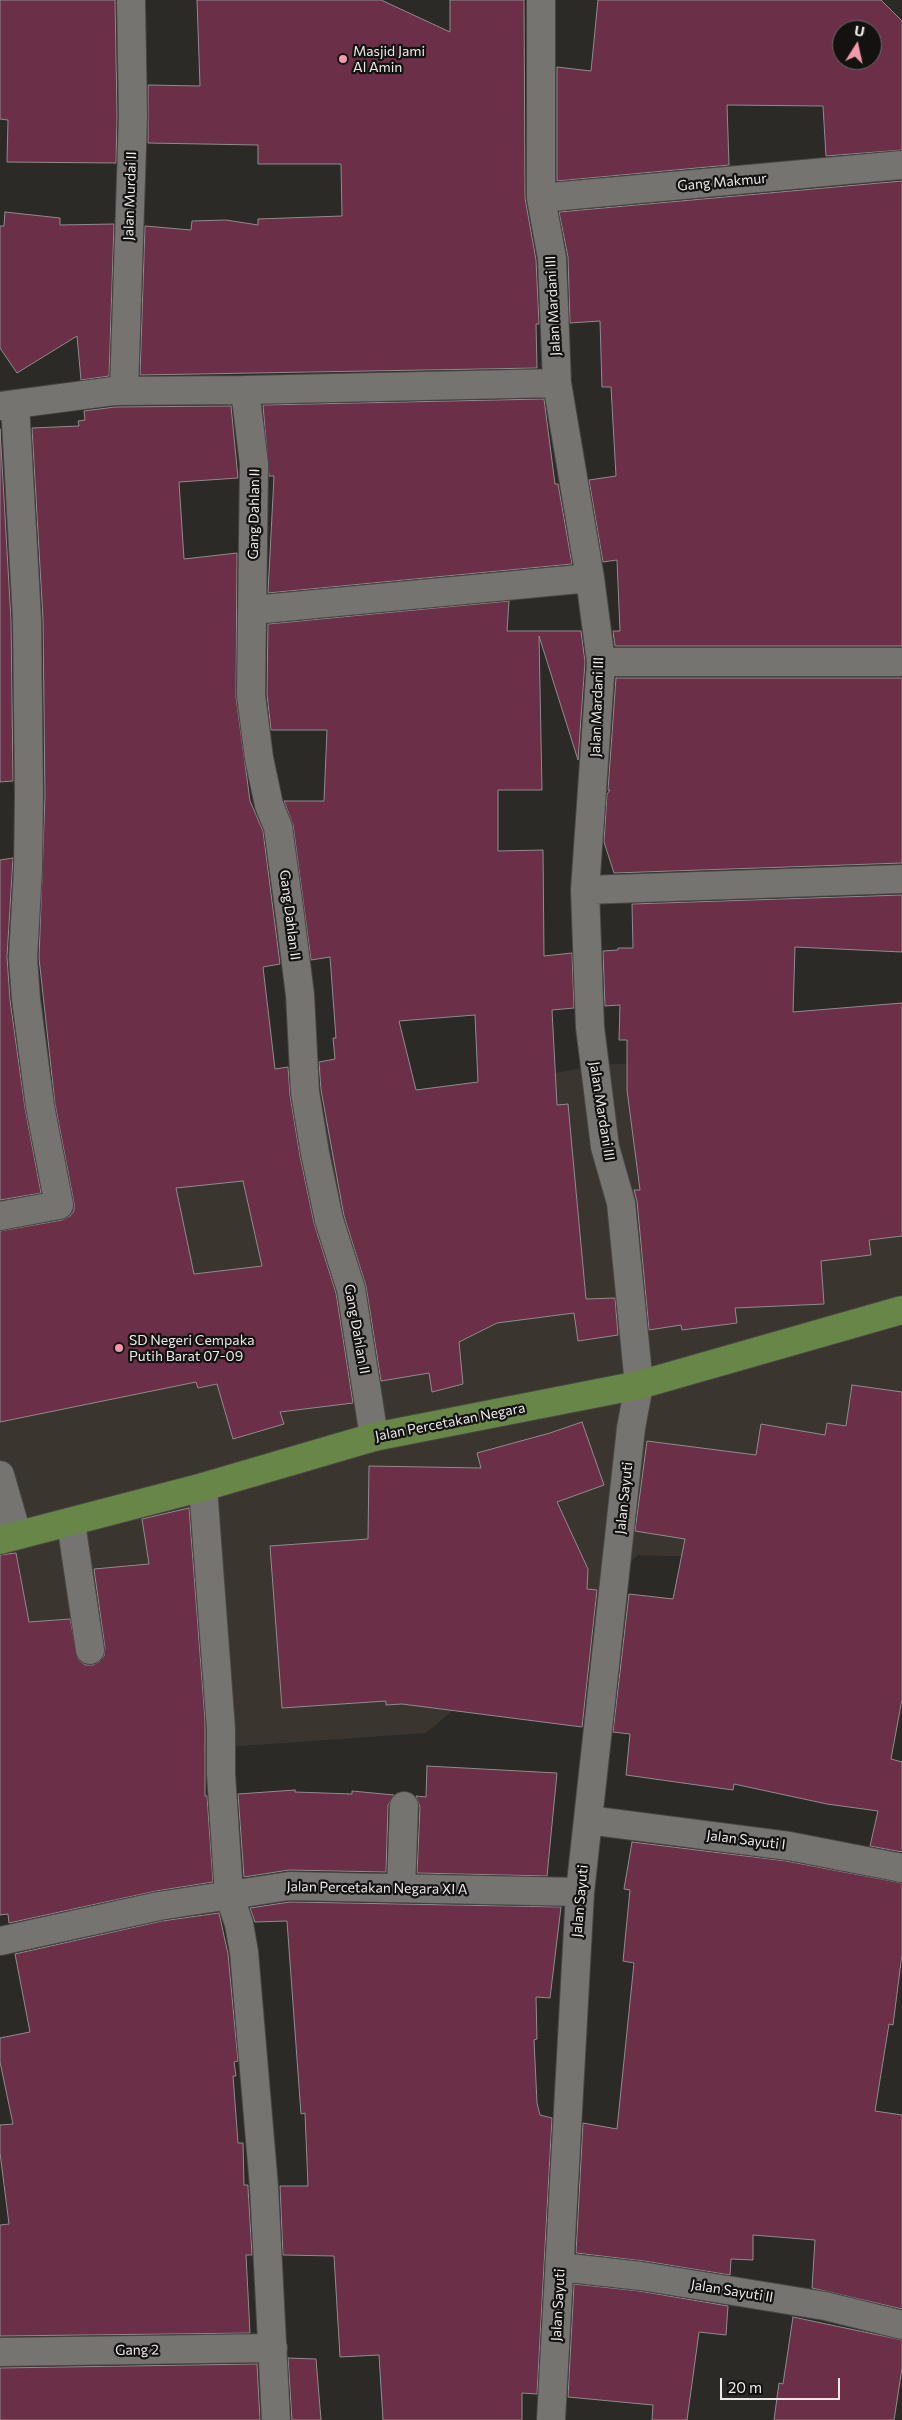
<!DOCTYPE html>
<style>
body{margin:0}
#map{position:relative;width:902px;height:2420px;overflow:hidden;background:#2b2a27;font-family:Commissioner,sans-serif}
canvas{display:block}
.north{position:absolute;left:832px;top:20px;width:50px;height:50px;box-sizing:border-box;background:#131211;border:1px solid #696867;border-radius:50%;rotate:10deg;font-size:14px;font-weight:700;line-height:20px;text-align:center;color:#ebeae9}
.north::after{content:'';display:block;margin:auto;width:18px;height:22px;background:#f39aab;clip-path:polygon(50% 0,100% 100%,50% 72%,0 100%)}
.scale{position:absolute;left:720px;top:2378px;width:120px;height:22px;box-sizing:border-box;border:2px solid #ebeae9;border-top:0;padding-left:6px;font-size:15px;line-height:18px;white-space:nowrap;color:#ebeae9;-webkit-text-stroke:4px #131211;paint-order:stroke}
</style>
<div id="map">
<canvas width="902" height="2420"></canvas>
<div class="north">U</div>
<div class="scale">20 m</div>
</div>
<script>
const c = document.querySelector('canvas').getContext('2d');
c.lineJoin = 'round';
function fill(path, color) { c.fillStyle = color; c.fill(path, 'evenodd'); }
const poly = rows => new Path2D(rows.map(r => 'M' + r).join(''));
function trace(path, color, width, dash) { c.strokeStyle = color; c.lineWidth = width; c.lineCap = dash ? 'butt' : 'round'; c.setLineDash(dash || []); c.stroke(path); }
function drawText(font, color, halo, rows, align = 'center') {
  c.font = font + ' Commissioner,sans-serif'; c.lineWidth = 4.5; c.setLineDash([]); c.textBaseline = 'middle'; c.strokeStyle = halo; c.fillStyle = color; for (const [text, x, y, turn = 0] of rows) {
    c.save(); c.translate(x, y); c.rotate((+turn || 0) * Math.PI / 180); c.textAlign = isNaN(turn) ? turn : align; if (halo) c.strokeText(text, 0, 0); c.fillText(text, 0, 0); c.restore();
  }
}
const built = poly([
 [902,1050,902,1564,638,1555,426,1733,0,1763,0,1181,596,1065]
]);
const building = poly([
 [0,0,115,0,117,116,116,163,7,162,8,120,0,119,0,0],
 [197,0,381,0,450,32,450,0,524,0,525,198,536,260,539,324,536,324,537,368,140,375,145,226,191,230,192,221,226,220,258,225,258,219,342,216,341,164,258,164,258,145,148,143,148,85,200,86,197,0],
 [598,0,881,0,902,21,902,150,826,156,823,106,727,105,729,165,557,181,557,67,591,71,598,0],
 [842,30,872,30,872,60,842,60,842,30],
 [902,181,902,646,615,646,613,631,620,631,617,560,603,562,589,480,616,476,611,387,602,387,600,321,570,323,568,257,559,212,902,181],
 [5,212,60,218,60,225,114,224,109,376,81,380,77,336,17,373,0,348,0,226,4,226,5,212],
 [544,399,555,484,558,484,572,564,268,593,274,476,269,476,263,405,544,399],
 [231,406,238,478,179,482,184,559,237,553,236,697,250,801,263,831,280,964,263,967,275,1069,288,1067,290,1095,300,1156,314,1223,336,1293,353,1403,280,1412,284,1424,233,1439,217,1384,198,1388,196,1382,0,1422,0,1231,62,1220,70,1216,74,1211,74,1203,55,1104,39,958,45,796,43,619,32,428,79,426,78,421,85,420,84,411,115,407,231,406],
 [243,1181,262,1266,194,1274,176,1188,243,1181],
 [0,429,11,620,13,781,0,782,0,429],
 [509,601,507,631,581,631,585,662,578,760,539,636,542,790,498,790,498,851,543,850,544,956,572,953,574,1008,552,1010,557,1105,568,1104,586,1299,615,1298,618,1335,578,1341,574,1313,497,1323,459,1342,463,1384,432,1392,429,1373,381,1381,366,1286,344,1216,321,1090,319,1062,335,1059,333,1038,336,1038,330,957,311,960,293,825,284,801,324,801,327,730,271,730,267,694,268,624,509,601],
 [475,1015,478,1082,416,1090,399,1021,475,1015],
 [616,678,902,678,902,863,614,873,604,842,607,794,610,790,608,790,616,678],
 [13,858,7,957,10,1000,25,1108,41,1193,0,1200,0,860,13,858],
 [902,895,902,952,795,947,793,1012,902,1003,902,1236,869,1240,871,1255,821,1261,824,1304,735,1308,737,1323,682,1330,681,1325,649,1330,637,1201,634,1190,640,1190,627,1090,627,1040,619,1040,620,1005,605,1006,603,951,618,950,618,948,633,948,632,904,902,895],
 [852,1385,902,1392,902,1699,891,1759,902,1762,902,1852,870,1846,878,1811,827,1804,734,1784,733,1790,626,1775,630,1734,613,1732,629,1594,673,1599,685,1539,635,1531,647,1441,756,1455,761,1424,825,1435,827,1423,846,1426,852,1385],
 [582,1422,604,1485,557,1502,588,1569,587,1589,597,1590,582,1727,402,1704,386,1705,386,1701,282,1708,270,1546,368,1539,369,1466,481,1468,477,1453,550,1433,582,1422],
 [189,1508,205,1720,205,1796,207,1796,213,1882,156,1891,9,1923,8,1914,0,1915,0,1555,16,1553,29,1622,70,1619,78,1659,85,1665,93,1665,99,1662,104,1656,105,1648,94,1569,149,1564,142,1519,189,1508],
 [427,1766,557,1773,547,1876,417,1873,420,1807,416,1796,426,1797,427,1766],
 [295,1790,295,1792,352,1794,352,1791,394,1795,388,1805,386,1872,289,1870,244,1877,238,1794,295,1790],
 [632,1842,786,1861,902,1883,902,1954,893,2025,889,2024,875,2111,902,2115,902,2309,812,2288,815,2240,753,2235,753,2260,731,2259,730,2275,644,2261,576,2253,583,2123,617,2129,634,1963,623,1961,630,1890,624,1889,632,1842],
 [290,1902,561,1907,550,1998,536,1997,537,2039,534,2040,537,2103,540,2115,552,2118,537,2394,522,2393,522,2420,383,2420,379,2355,340,2357,334,2256,283,2255,280,2186,308,2186,305,2113,301,2114,287,1921,255,1922,250,1908,290,1902],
 [219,1913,228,1954,238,2061,234,2062,236,2076,233,2076,238,2143,243,2143,244,2185,248,2185,248,2188,252,2255,246,2255,250,2333,0,2336,0,2225,9,2224,0,2153,0,2125,13,2124,0,2062,0,2038,30,2032,15,1954,162,1921,219,1913],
 [574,2284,639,2291,728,2306,726,2335,699,2332,687,2420,652,2420,653,2405,568,2397,574,2284],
 [793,2317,902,2340,902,2368,894,2420,774,2420,779,2383,783,2384,793,2317],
 [288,2358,316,2359,321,2420,292,2420,288,2358],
 [257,2364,260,2420,0,2420,0,2368,257,2364]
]);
const minor = poly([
 [541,0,541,198,552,258,557,383,590,578,601,662,585,890,590,1027,605,1147,621,1203,639,1385,631,1428,580,1892,551,2420],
 [541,198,902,165],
 [245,390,254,464,251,695,259,758,269,805,278,827,289,908,300,995,305,1092,315,1153,329,1220,351,1289,374,1437],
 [124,391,133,116,131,0],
 [0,406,114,391,245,390,557,383],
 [253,610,590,578],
 [601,662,902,662],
 [585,890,902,879],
 [0,1216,59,1205,40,1106,26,999,23,958,28,869,29,796,27,619,15,404],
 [0,1475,17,1534],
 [203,1487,221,1729,221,1774,229,1894,239,1924,244,1952,264,2187,276,2420],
 [71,1523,90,1650],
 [588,1820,789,1846,902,1868],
 [401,1888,404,1806],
 [0,1941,159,1906,289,1886,580,1892],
 [560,2267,641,2276,825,2306,902,2325],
 [0,2352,273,2348]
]);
const major = poly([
 [0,1540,203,1487,374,1437,639,1385,902,1310]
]);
const markers = [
 [343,59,5,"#f39aab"],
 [119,1348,5,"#f39aab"]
];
const poiNames = [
 ["Masjid Jami",353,51],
 ["Al Amin",353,67],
 ["SD Negeri Cempaka",129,1340],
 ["Putih Barat 07-09",129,1356]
];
const streetNames = [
 ["Gang Makmur",722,182,-5],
 ["Jalan Murdai II",130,196,-88],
 ["Jalan Mardani III",553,306,-93],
 ["Gang Dahlan II",254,514,-89],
 ["Jalan Mardani III",597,707,-88],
 ["Gang Dahlan II",290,915,83],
 ["Jalan Mardani III",602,1111,81],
 ["Gang Dahlan II",357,1329,80],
 ["Jalan Percetakan Negara",450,1422,-11],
 ["Jalan Sayuti",624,1498,-84],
 ["Jalan Sayuti I",746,1840,7],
 ["Jalan Percetakan Negara XI A",377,1888,1],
 ["Jalan Sayuti",580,1901,-85],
 ["Jalan Sayuti II",732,2291,9],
 ["Jalan Sayuti",558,2305,-87],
 ["Gang 2",137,2350,-1]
];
fill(built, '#3a352e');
fill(building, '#6b2f48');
trace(building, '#8f8c8d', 1);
trace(minor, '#484644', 30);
trace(major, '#484644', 30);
trace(minor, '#757471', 28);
trace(major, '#688648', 28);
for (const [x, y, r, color] of markers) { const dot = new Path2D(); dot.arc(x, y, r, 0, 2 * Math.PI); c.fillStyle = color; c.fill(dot); trace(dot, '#131211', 2); }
drawText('14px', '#ebeae9', '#131211', poiNames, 'left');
drawText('14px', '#ebeae9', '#131211', streetNames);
</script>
